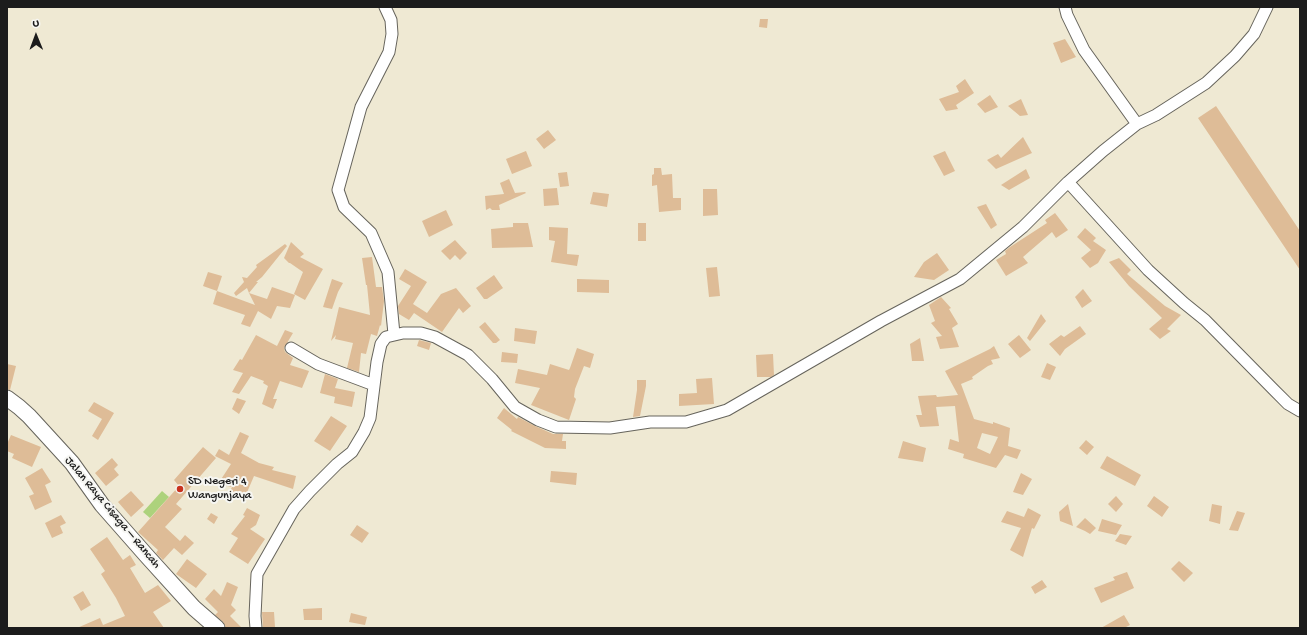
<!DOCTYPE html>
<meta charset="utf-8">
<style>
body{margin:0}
#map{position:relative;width:1307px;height:635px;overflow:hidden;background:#efe9d3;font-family:"Gochi Hand",sans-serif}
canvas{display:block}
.frame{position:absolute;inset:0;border:8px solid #1c1c1c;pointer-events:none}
.north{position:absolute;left:16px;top:16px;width:40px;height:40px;-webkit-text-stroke:3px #f6f6f2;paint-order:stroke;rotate:359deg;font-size:11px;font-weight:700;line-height:16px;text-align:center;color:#1c1c1c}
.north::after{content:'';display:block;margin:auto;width:14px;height:18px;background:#1c1c1c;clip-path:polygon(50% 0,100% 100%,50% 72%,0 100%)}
</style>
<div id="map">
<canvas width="1307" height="635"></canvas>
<div class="frame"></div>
<div class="north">U</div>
</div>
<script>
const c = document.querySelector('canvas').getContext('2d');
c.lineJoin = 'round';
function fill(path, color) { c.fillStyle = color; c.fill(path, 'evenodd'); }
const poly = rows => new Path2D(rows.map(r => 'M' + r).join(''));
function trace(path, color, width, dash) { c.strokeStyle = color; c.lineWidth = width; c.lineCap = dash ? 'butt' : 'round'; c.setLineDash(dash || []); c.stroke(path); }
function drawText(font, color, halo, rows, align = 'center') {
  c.font = font + ' "Gochi Hand",sans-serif'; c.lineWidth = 4; c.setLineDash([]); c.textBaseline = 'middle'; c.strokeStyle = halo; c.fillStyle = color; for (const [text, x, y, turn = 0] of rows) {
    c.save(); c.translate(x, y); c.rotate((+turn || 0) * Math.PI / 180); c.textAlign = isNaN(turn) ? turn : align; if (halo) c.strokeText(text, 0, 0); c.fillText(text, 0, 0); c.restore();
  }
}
const green = poly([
 [162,491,169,497,150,518,143,512]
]);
const building = poly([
 [760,19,768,19,767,28,759,27],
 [1065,39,1076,57,1061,63,1053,43],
 [965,79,974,93,956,105,958,109,946,111,939,99,959,92,956,86],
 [990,95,998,107,985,113,977,104],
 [1021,99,1028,115,1020,116,1008,106],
 [1216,106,1300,231,1300,270,1198,118],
 [548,130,556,140,544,149,536,139],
 [1023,137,1032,153,996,169,987,160,998,154,1001,158],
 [526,151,532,166,512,174,506,159],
 [945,151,955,171,944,176,933,156],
 [654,168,661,168,662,175,672,174,673,198,681,198,681,210,659,212,657,185,652,186,652,175,654,174],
 [1026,169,1030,178,1009,190,1001,185],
 [567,172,569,186,560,187,558,173],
 [509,179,515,193,525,192,526,193,499,205,500,210,492,210,490,208,486,210,485,196,504,194,500,183],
 [557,188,559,205,544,206,543,189],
 [703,189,717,189,718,215,703,216],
 [593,192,609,194,607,207,590,204],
 [986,204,997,225,991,229,977,207],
 [446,210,453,225,429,237,422,221],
 [1055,213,1068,230,1056,238,1052,232,1023,257,1028,263,1006,276,996,260,1006,254,1005,251,1010,247,1047,223,1045,220],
 [513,223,528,223,533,247,492,248,491,229,513,227],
 [638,223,646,223,646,241,638,241],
 [549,227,568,228,567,254,579,255,577,266,551,262,555,241,549,240],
 [1085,228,1096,238,1093,241,1106,250,1098,263,1090,268,1081,258,1091,250,1077,237],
 [455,240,467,253,460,260,455,255,450,260,441,251],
 [291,242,304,254,300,257,323,269,305,300,294,294,303,272,290,263,289,263,284,258],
 [285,244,287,246,262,277,256,282,258,282,249,293,247,288,236,296,234,293,244,282,242,277,247,278,257,267,256,265],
 [937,253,949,270,934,280,914,277,924,262],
 [372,257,376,287,382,287,384,301,381,326,380,325,377,336,371,334,366,354,361,353,359,372,347,368,353,343,335,339,336,335,331,341,339,307,370,315,367,285,366,285,362,258],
 [1119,258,1131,270,1127,274,1165,306,1181,315,1167,329,1171,331,1160,339,1149,329,1162,318,1129,286,1109,262],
 [717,267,720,296,709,297,706,268],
 [405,269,427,282,413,304,427,313,441,294,456,288,471,306,463,313,459,308,442,332,414,313,409,320,399,314,398,306,411,286,399,279],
 [208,272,222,276,217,291,203,286],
 [494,275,503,288,487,299,484,299,476,288],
 [332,279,343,283,338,292,332,309,323,307],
 [577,279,609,280,609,293,577,292],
 [272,287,295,295,290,308,277,306,271,319,258,311,250,327,241,324,245,315,213,304,217,291,255,305,249,293,267,299],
 [1083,289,1092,301,1082,308,1075,297],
 [941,297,951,308,949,309,958,324,952,328,959,347,940,349,936,337,942,336,931,323,935,321,929,305],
 [1041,314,1046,321,1030,341,1027,338],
 [485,322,500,340,496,343,493,343,479,327],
 [1080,326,1086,334,1065,349,1060,356,1049,344,1061,335,1064,337],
 [515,328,537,331,535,344,514,341],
 [285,330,293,333,284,348,285,352,293,358,290,365,309,371,302,388,280,381,273,399,277,399,273,409,262,404,268,386,263,383,264,381,251,376,239,394,232,392,243,373,233,370,240,359,242,360,256,335,277,346],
 [1019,335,1031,350,1020,358,1008,344],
 [920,338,924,361,912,361,910,344],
 [419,340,431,343,429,350,417,346],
 [994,346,1000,358,991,360,993,364,988,366,972,377,973,379,961,384,974,419,993,424,993,422,1010,428,1008,446,1021,450,1017,459,1005,455,996,468,963,458,964,454,948,449,950,439,959,442,955,406,936,407,939,426,920,427,916,415,922,415,918,396,936,395,937,397,958,395,945,371,990,349],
 [982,433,998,437,990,454,977,448],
 [577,348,594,354,590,368,584,366,575,389,574,397,576,399,569,420,531,405,540,388,515,383,518,369,547,375,550,364,569,370,570,368],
 [502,352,518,354,517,363,501,362],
 [773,354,774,375,771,377,757,377,756,355],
 [1047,363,1056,367,1050,380,1041,377],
 [7,364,16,366,10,390,7,389],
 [325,374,338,379,335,388,355,392,352,407,334,403,335,397,320,393],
 [712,378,714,404,679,406,679,394,697,393,696,379],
 [637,380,646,380,646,386,640,416,633,417,637,390],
 [237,398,246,401,239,414,232,409],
 [94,402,114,413,98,440,92,436,102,419,88,411],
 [504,408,517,419,518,417,535,426,553,434,563,434,562,441,566,441,566,449,545,448,511,431,512,430,497,418],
 [331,416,347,426,330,451,314,441],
 [240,432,249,436,241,453,259,463,274,467,272,470,296,476,293,489,254,476,245,497,230,491,232,487,218,484,231,464,215,456,219,449,229,455],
 [11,435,41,447,32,467,12,458,14,454,7,451,7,444],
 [1086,440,1094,447,1087,455,1079,448],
 [903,441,926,448,923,462,898,458],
 [203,447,216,458,176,504,182,509,165,527,180,541,185,535,194,543,182,555,174,548,163,560,156,553,158,550,138,532,179,486,174,480],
 [1107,456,1141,475,1135,486,1100,468],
 [112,458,118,465,114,469,119,475,106,486,95,473],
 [42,468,51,482,45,485,52,502,35,510,29,496,34,494,25,478],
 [551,471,577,473,576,485,550,482],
 [1021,473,1032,479,1023,495,1013,492],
 [131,491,144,505,131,517,118,502],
 [1116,496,1123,504,1116,512,1108,504],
 [1154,496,1169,507,1162,517,1147,506],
 [1068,504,1073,526,1060,521,1059,512],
 [1212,504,1222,506,1220,524,1209,521],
 [247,508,260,515,256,525,250,529,265,539,248,564,229,552,238,538,231,534,245,516,243,515],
 [1028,508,1041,515,1034,529,1032,528,1023,557,1010,550,1021,528,1001,522,1007,511,1024,517],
 [1237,511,1245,513,1238,531,1229,530],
 [211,513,218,517,214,524,207,519],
 [61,515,66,523,60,526,63,533,52,538,45,523],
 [1085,518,1096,528,1090,534,1085,531,1076,527],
 [1102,519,1122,525,1116,535,1098,531],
 [357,525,369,533,362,543,350,535],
 [1120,534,1132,536,1126,545,1115,541],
 [107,537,123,560,130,555,136,565,130,568,145,593,158,585,171,601,153,612,164,628,77,628,100,618,103,625,125,616,116,598,101,574,105,571,90,549],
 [187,559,207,574,196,588,176,574],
 [1179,561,1193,573,1184,582,1171,569],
 [1127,572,1134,588,1101,603,1094,588,1115,580,1113,577],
 [1042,580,1047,587,1035,594,1031,587],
 [227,582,238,587,231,605,236,610,230,616,242,628,226,628,223,622,215,615,218,612,205,599,214,589,221,596],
 [83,591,91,605,81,611,73,597],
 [322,608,322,620,304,620,303,609],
 [262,612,274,612,275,627,263,627],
 [351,613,367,617,365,625,349,622],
 [1124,615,1130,625,1124,628,1101,628]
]);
const street = poly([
 [385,7,391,20,392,34,389,52,361,107,338,190,344,207,371,233,388,272,394,334],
 [1065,7,1067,15,1084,50,1137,124],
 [1068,182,1148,270,1184,303,1205,320,1274,390,1288,404,1300,411],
 [291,348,318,364,374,385],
 [256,628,255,616,257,574,294,509,310,491,337,464,352,452,364,432,370,418,377,362,381,344,386,337,403,333,421,333,435,337,468,355,492,379,515,407,538,420,556,427,610,428,650,422,686,422,727,410,881,321,960,279,1023,227,1068,182,1103,151,1137,124,1156,115,1206,83,1235,56,1254,34,1267,7]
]);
const secondary = poly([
 [7,398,19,407,29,416,72,463,102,505,146,555,194,608,217,628]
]);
const markers = [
 [180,489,4,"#c8321e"]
];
const poiNames = [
 ["SD Negeri 4",188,482],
 ["Wangunjaya",188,496]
];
const streetNames = [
 ["Jalan Raya Cisaga – Rancah",112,513,50]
];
fill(green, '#add27c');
fill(building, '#debc97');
trace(street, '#66645c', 13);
trace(secondary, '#66645c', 17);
trace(street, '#fff', 11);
trace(secondary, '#fff', 15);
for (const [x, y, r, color] of markers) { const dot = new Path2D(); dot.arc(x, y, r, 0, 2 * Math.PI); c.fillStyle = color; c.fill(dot); trace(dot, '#f6f6f2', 1.5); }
drawText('12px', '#1c1c1c', '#f6f6f2', poiNames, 'left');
drawText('12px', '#1c1c1c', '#f6f6f2', streetNames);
</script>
